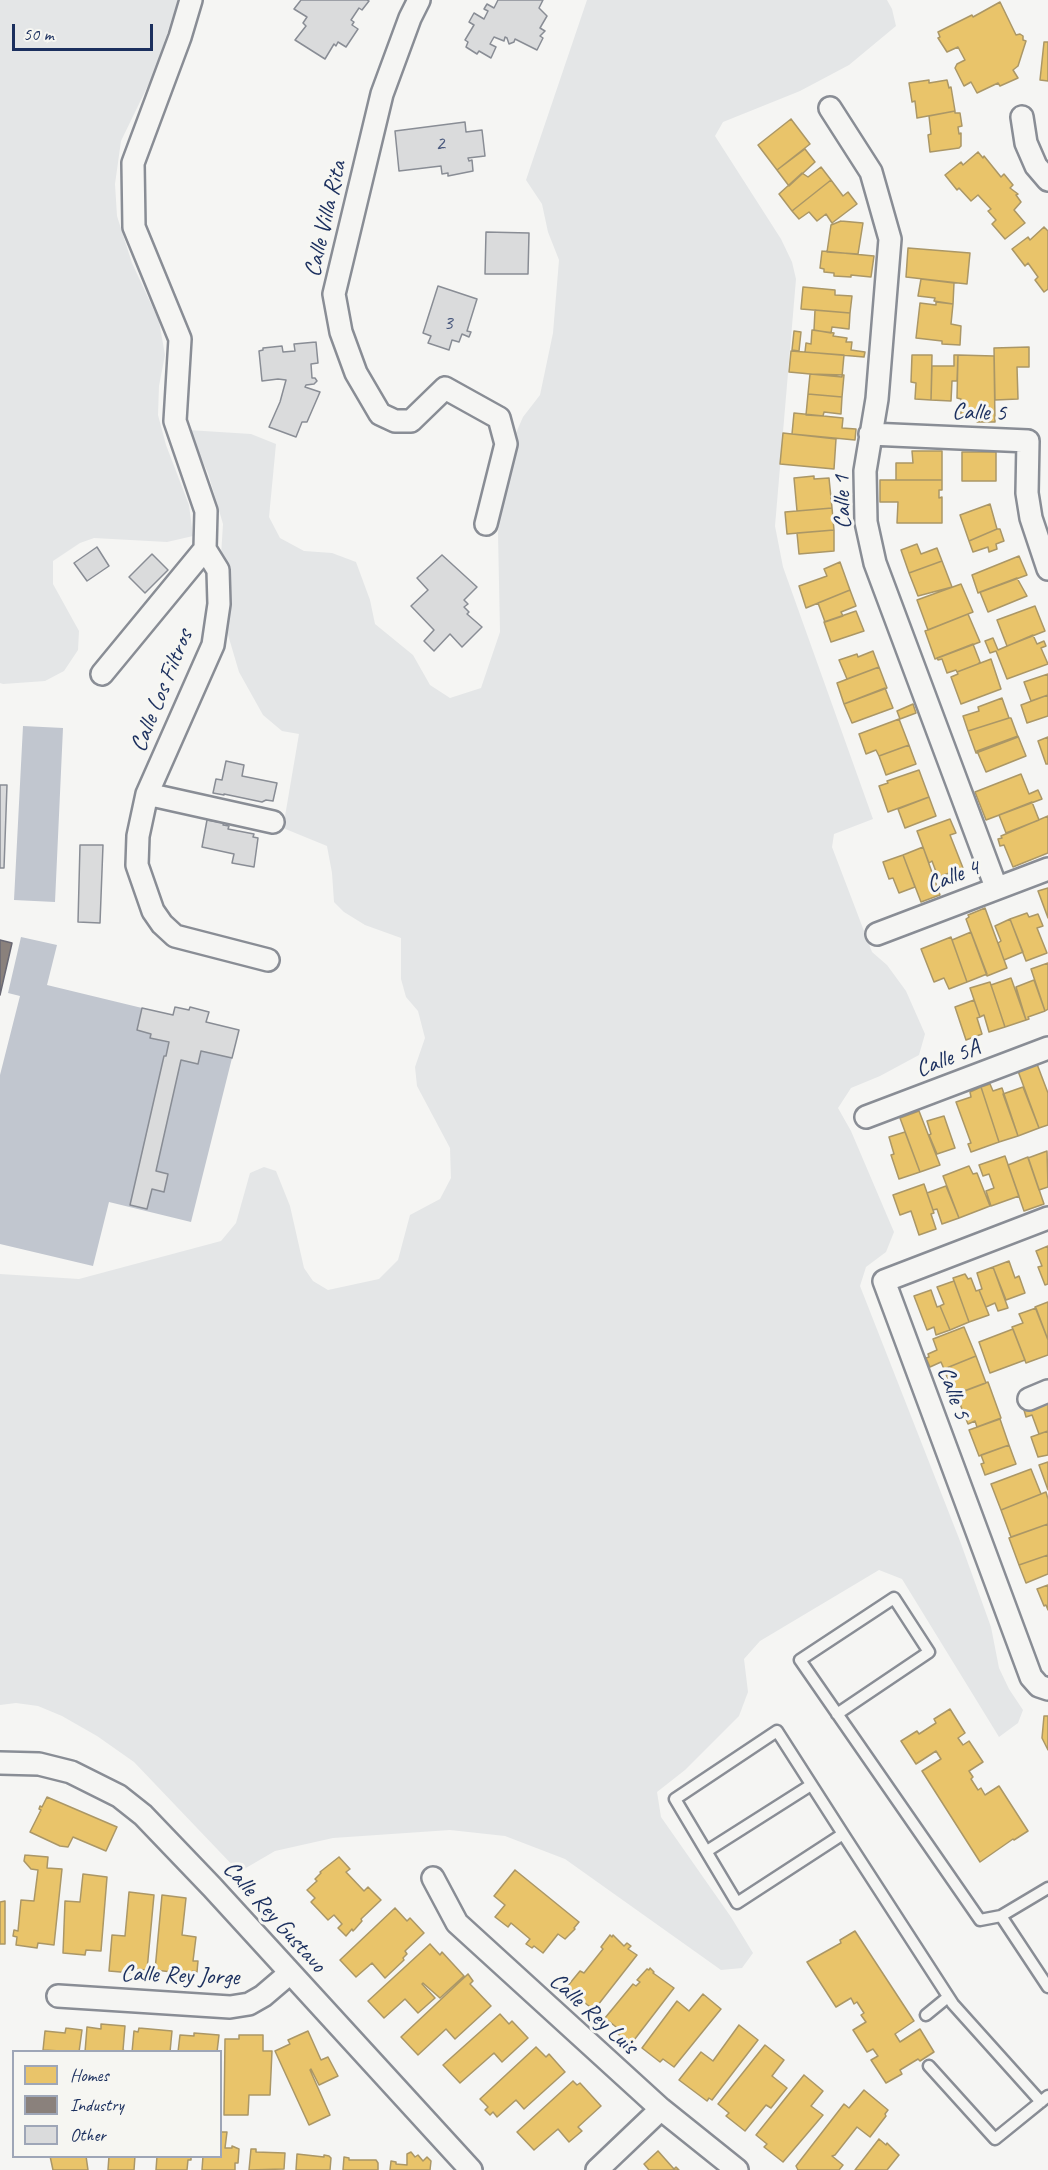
<!DOCTYPE html>
<style>
body{margin:0}
#map{position:relative;width:1048px;height:2170px;overflow:hidden;background:#f5f5f3;font-family:Caveat,sans-serif}
canvas{display:block}
.legend{position:absolute;left:12px;top:2050px;width:210px;height:108px;box-sizing:border-box;background:#f6f6f2;border:2px solid #9ea6b7;margin:0;padding:8px 10px;list-style:none;font-size:18px;color:#1b2f5e}
.legend li{display:flex;align-items:center;gap:12px;height:30px}
.legend b{width:30px;border:2px solid #9ea6b7}
.scale{position:absolute;left:12px;top:24px;width:141px;height:27px;box-sizing:border-box;border:3px solid #1b2f5e;border-top:0;padding-left:8px;font-size:18px;line-height:21px;white-space:nowrap;color:#1b2f5e;-webkit-text-stroke:4px #f6f6f2;paint-order:stroke}
</style>
<div id="map">
<canvas width="1048" height="2170"></canvas>
<ul class="legend">
<li><b style="height:16px;background:#e9c46a"></b>Homes</li>
<li><b style="height:16px;background:#8a817c"></b>Industry</li>
<li><b style="height:16px;background:#dadbdc"></b>Other</li>
</ul>
<div class="scale">50 m</div>
</div>
<script>
const c = document.querySelector('canvas').getContext('2d');
c.lineJoin = 'round';
function fill(path, color) { c.fillStyle = color; c.fill(path, 'evenodd'); }
const poly = rows => new Path2D(rows.map(r => 'M' + r).join(''));
function trace(path, color, width, dash) { c.strokeStyle = color; c.lineWidth = width; c.lineCap = dash ? 'butt' : 'round'; c.setLineDash(dash || []); c.stroke(path); }
function drawText(font, color, halo, rows, align = 'center') {
  c.font = font + ' Caveat,sans-serif'; c.lineWidth = 6; c.setLineDash([]); c.textBaseline = 'middle'; c.strokeStyle = halo; c.fillStyle = color; for (const [text, x, y, turn = 0] of rows) {
    c.save(); c.translate(x, y); c.rotate((+turn || 0) * Math.PI / 180); c.textAlign = isNaN(turn) ? turn : align; if (halo) c.strokeText(text, 0, 0); c.fillText(text, 0, 0); c.restore();
  }
}
const green = poly([
 [0,0,178,0,154,73,121,141,115,184,117,216,132,263,159,321,165,355,159,386,158,415,166,445,189,505,193,536,167,542,94,538,80,543,53,561,53,584,79,631,78,650,64,671,45,681,3,684,0,683],
 [587,0,887,0,892,9,896,26,849,65,800,91,723,122,715,136,781,239,792,262,796,279,775,526,783,567,873,819,834,834,832,847,872,952,887,965,906,991,925,1034,919,1055,880,1076,851,1088,838,1108,851,1131,894,1232,886,1252,866,1267,860,1286,960,1541,991,1627,999,1668,1009,1689,1023,1710,1018,1723,999,1737,902,1579,879,1570,760,1641,744,1659,748,1692,739,1716,685,1770,657,1792,661,1817,731,1917,753,1953,742,1968,721,1970,565,1859,505,1836,450,1830,333,1838,275,1851,239,1872,134,1762,97,1736,62,1716,38,1706,16,1703,0,1705,0,1274,79,1279,221,1241,236,1223,250,1173,264,1167,276,1171,290,1206,304,1268,313,1281,328,1290,379,1279,398,1260,410,1215,440,1199,451,1178,450,1148,417,1086,415,1067,425,1038,418,1011,406,997,401,979,401,938,365,925,344,912,334,902,332,873,327,846,283,828,299,734,282,731,263,715,239,672,226,628,221,556,223,524,208,473,188,430,251,434,276,444,269,517,280,538,304,551,332,553,356,562,370,600,375,624,413,655,430,685,450,698,481,688,500,632,498,533,505,458,523,417,540,395,553,333,559,260,548,232,542,204,526,180]
]);
const water = poly([
 [23,726,63,728,55,902,14,900],
 [21,937,57,945,47,985,142,1008,137,1030,151,1034,150,1038,232,1058,191,1222,109,1202,93,1266,0,1244,0,1075,20,996,8,993]
]);
const homes = poly([
 [1000,2,1016,35,1020,34,1023,36,1023,40,1026,41,1018,66,1013,70,1018,78,1000,86,998,83,977,93,971,82,964,86,955,68,957,64,965,60,958,47,947,52,938,38,940,37,938,32,972,15,973,17,1000,2],
 [1044,42,1048,42,1048,81,1040,80,1044,42],
 [929,80,929,83,947,80,949,88,951,87,955,111,917,118,915,101,912,102,909,83,929,80],
 [955,111,955,113,960,113,962,126,958,127,959,134,961,133,961,146,959,148,930,152,928,135,931,134,929,116,955,111],
 [791,119,810,144,777,170,758,145,791,119],
 [805,149,815,162,789,186,777,170,805,149],
 [978,152,983,158,984,156,1001,177,1004,174,1013,185,1010,188,1018,194,1016,195,1021,202,1014,210,1025,223,1005,239,992,224,996,220,988,211,991,209,978,195,971,201,959,188,957,190,945,175,961,162,963,165,978,152],
 [821,167,831,180,792,211,779,194,802,173,808,177,821,167],
 [831,180,843,196,848,192,857,204,832,223,826,214,817,221,809,212,799,219,792,211,831,180],
 [841,221,863,223,858,254,827,252,831,225,841,221],
 [1044,227,1048,231,1048,289,1044,292,1035,280,1038,277,1028,263,1025,266,1012,249,1028,237,1030,240,1044,227],
 [908,248,970,253,967,284,906,277,908,248],
 [822,251,874,256,871,277,851,275,851,277,834,276,834,273,824,272,824,269,820,268,822,251],
 [921,279,954,283,953,304,934,301,935,298,918,296,921,279],
 [803,287,835,290,835,295,852,296,850,313,801,309,803,287],
 [936,302,953,304,951,324,961,326,960,345,942,344,942,341,916,338,920,303,936,305,936,302],
 [815,310,850,313,849,329,832,327,831,333,814,330,815,310],
 [812,330,834,333,833,336,847,338,846,342,852,342,851,350,865,352,864,357,805,352,806,343,811,344,812,330],
 [794,331,801,332,799,351,792,350,794,331],
 [1029,347,1029,367,1017,367,1018,399,995,400,994,348,1029,347],
 [791,351,844,355,842,377,789,372,791,351],
 [912,355,932,355,931,400,915,399,916,383,911,382,912,355],
 [954,355,958,355,957,381,952,381,951,401,931,400,932,366,954,366,954,355],
 [958,355,994,356,995,422,977,422,977,419,961,419,961,399,957,398,958,355],
 [810,374,844,375,842,397,808,394,810,374],
 [808,394,842,397,841,414,824,412,823,416,806,415,808,394],
 [794,413,843,418,842,428,856,429,855,440,792,434,794,413],
 [783,433,836,439,834,469,780,464,783,433],
 [912,451,942,451,942,480,896,480,896,463,913,463,912,451],
 [962,452,996,452,996,481,962,481,962,452],
 [814,476,814,479,829,478,832,508,797,511,794,478,814,476],
 [880,480,942,480,942,490,939,490,939,498,942,497,942,523,897,523,898,502,880,502,880,480],
 [990,504,997,529,969,541,960,515,990,504],
 [832,508,834,530,787,534,785,512,832,508],
 [997,529,1000,529,1004,541,996,544,997,549,989,552,988,547,973,552,969,541,997,529],
 [834,530,834,551,799,554,797,533,834,530],
 [917,544,921,554,937,548,942,561,909,573,901,550,917,544],
 [1019,556,1027,575,978,593,972,575,1019,556],
 [942,561,952,587,918,596,909,573,942,561],
 [840,562,850,590,806,608,799,586,827,576,824,569,840,562],
 [1017,578,1027,596,988,612,980,592,1017,578],
 [961,584,973,612,928,630,917,600,961,584],
 [850,590,856,606,841,612,843,616,825,622,818,603,850,590],
 [1035,606,1045,631,1007,646,997,620,1035,606],
 [856,611,864,631,831,642,824,622,856,611],
 [968,614,980,642,935,659,925,631,968,614],
 [1033,635,1037,644,1044,641,1046,646,1041,648,1048,664,1007,679,996,651,990,653,985,641,993,638,998,650,1033,635],
 [973,644,980,662,978,664,957,672,956,670,947,673,942,659,938,660,937,658,973,644],
 [873,651,879,667,847,679,839,660,857,654,858,657,873,651],
 [991,659,1001,689,961,704,951,677,958,674,957,672,991,659],
 [879,667,887,688,844,704,837,683,879,667],
 [1048,674,1048,695,1031,701,1024,682,1048,674],
 [885,688,893,708,852,723,844,704,885,688],
 [1048,695,1048,716,1027,723,1021,705,1048,695],
 [1002,698,1009,718,968,731,963,716,979,711,978,707,1002,698],
 [913,704,916,713,900,719,897,711,913,704],
 [1009,718,1011,718,1018,737,976,753,968,731,1009,718],
 [899,719,909,745,879,756,876,750,866,754,859,734,899,719],
 [1018,736,1026,756,986,772,977,751,1018,736],
 [1048,737,1048,764,1046,764,1038,741,1048,737],
 [909,745,916,764,886,775,879,756,909,745],
 [919,770,929,797,888,812,879,786,888,783,887,781,919,770],
 [1021,774,1029,794,1038,790,1042,799,986,820,975,792,1021,774],
 [929,797,936,816,905,828,898,809,929,797],
 [1032,802,1039,820,1006,833,999,815,1032,802],
 [1048,816,1048,853,1013,867,1004,845,1000,846,998,839,1002,838,1001,836,1048,816],
 [950,819,956,833,950,835,963,868,938,877,932,861,929,863,917,831,950,819],
 [923,847,940,895,921,902,903,855,923,847],
 [903,855,915,887,899,893,893,878,889,879,883,862,903,855],
 [1048,888,1048,918,1038,891,1048,888],
 [985,908,1007,968,987,976,966,919,969,917,968,915,985,908],
 [1027,913,1029,917,1038,914,1043,926,1037,928,1047,953,1026,961,1010,919,1027,913],
 [1010,919,1023,952,1004,960,998,943,1001,941,995,926,1010,919],
 [971,932,987,974,967,982,952,940,971,932],
 [951,937,967,982,949,989,944,978,934,982,921,949,951,937],
 [1048,963,1048,1009,1045,1011,1031,969,1048,963],
 [1011,978,1026,1020,1005,1027,991,985,1011,978],
 [1034,980,1045,1011,1028,1017,1029,1019,1026,1020,1016,987,1034,980],
 [990,982,1005,1027,989,1032,984,1015,980,1017,970,988,990,982],
 [974,1000,980,1017,977,1018,982,1034,966,1040,955,1007,974,1000],
 [1037,1064,1048,1093,1048,1125,1039,1128,1018,1071,1037,1064],
 [990,1084,993,1091,1002,1088,1018,1136,999,1142,981,1087,990,1084],
 [981,1087,999,1142,971,1152,968,1144,971,1143,956,1102,971,1097,970,1092,981,1087],
 [1023,1087,1039,1128,1018,1136,1003,1094,1023,1087],
 [919,1111,940,1165,920,1172,900,1118,919,1111],
 [944,1116,955,1148,937,1154,929,1135,931,1134,927,1121,944,1116],
 [905,1132,920,1172,899,1179,891,1155,894,1154,889,1137,905,1132],
 [1047,1151,1048,1187,1039,1190,1028,1158,1047,1151],
 [1005,1156,1019,1196,991,1206,986,1191,994,1188,989,1174,983,1176,979,1165,1005,1156],
 [1028,1157,1044,1204,1024,1211,1008,1165,1028,1157],
 [969,1166,973,1174,977,1173,990,1206,959,1218,943,1176,969,1166],
 [924,1184,934,1213,931,1214,936,1229,919,1235,911,1211,900,1215,893,1195,924,1184],
 [946,1186,959,1218,942,1224,937,1209,933,1210,927,1193,946,1186],
 [1048,1246,1048,1284,1045,1285,1038,1267,1042,1266,1036,1251,1048,1246],
 [1009,1261,1015,1278,1019,1276,1025,1293,1006,1300,993,1267,1009,1261],
 [993,1267,1008,1308,998,1311,995,1303,986,1307,979,1290,982,1289,977,1273,993,1267],
 [965,1274,968,1279,971,1278,976,1291,979,1290,989,1315,969,1322,953,1278,965,1274],
 [954,1281,969,1322,950,1330,940,1306,944,1304,937,1287,954,1281],
 [931,1290,937,1307,940,1306,950,1330,936,1335,934,1327,927,1330,914,1296,931,1290],
 [1048,1302,1048,1340,1035,1307,1048,1302],
 [1036,1308,1048,1340,1048,1355,1026,1363,1012,1327,1023,1323,1019,1314,1036,1308],
 [964,1327,976,1356,944,1369,941,1362,930,1367,926,1358,929,1357,928,1354,937,1350,933,1339,964,1327],
 [1013,1329,1025,1360,990,1373,979,1342,1013,1329],
 [976,1356,986,1383,954,1395,944,1369,976,1356],
 [988,1382,1001,1418,977,1427,975,1421,968,1424,956,1394,988,1382],
 [1048,1401,1048,1431,1039,1434,1032,1415,1026,1417,1024,1410,1048,1401],
 [1000,1419,1009,1445,979,1456,969,1430,1000,1419],
 [1048,1431,1048,1455,1038,1457,1031,1437,1048,1431],
 [1009,1445,1016,1464,985,1475,981,1464,984,1463,981,1455,1009,1445],
 [1048,1462,1048,1490,1039,1465,1048,1462],
 [1031,1469,1041,1494,1001,1510,991,1484,1031,1469],
 [1046,1492,1048,1499,1048,1524,1011,1537,1001,1510,1046,1492],
 [1048,1524,1048,1555,1019,1565,1009,1538,1048,1524],
 [1048,1555,1048,1574,1026,1583,1019,1565,1048,1555],
 [1048,1585,1048,1610,1046,1605,1044,1606,1037,1589,1048,1585],
 [950,1709,965,1733,958,1738,963,1745,969,1741,983,1762,969,1771,973,1777,971,1779,978,1790,981,1788,985,1795,999,1786,1028,1831,1014,1840,1013,1839,980,1862,922,1771,941,1759,936,1751,916,1764,901,1741,917,1731,919,1734,936,1723,934,1719,950,1709],
 [1044,1716,1048,1716,1048,1750,1042,1738,1044,1716],
 [47,1797,117,1827,106,1851,73,1837,68,1847,60,1846,30,1832,41,1810,39,1809,40,1806,42,1807,47,1797],
 [25,1855,48,1857,47,1868,62,1869,54,1945,38,1943,37,1948,16,1945,17,1937,13,1936,14,1930,18,1931,21,1900,34,1901,38,1870,31,1869,24,1861,25,1855],
 [339,1857,350,1869,346,1872,364,1891,368,1887,381,1900,361,1919,362,1921,355,1929,353,1931,352,1929,346,1936,338,1928,342,1924,334,1915,328,1920,311,1902,315,1898,307,1890,317,1881,315,1879,321,1873,320,1872,339,1857],
 [515,1870,579,1922,574,1928,575,1929,565,1939,558,1934,543,1953,534,1946,532,1948,526,1944,530,1939,511,1923,508,1927,495,1917,505,1905,494,1896,515,1870],
 [83,1874,107,1877,101,1951,86,1950,85,1955,63,1953,65,1901,80,1902,83,1874],
 [129,1892,154,1895,147,1970,132,1969,132,1973,109,1971,112,1935,125,1936,129,1892],
 [162,1895,186,1898,182,1935,196,1937,193,1961,198,1961,197,1972,193,1971,192,1979,172,1977,172,1972,155,1970,162,1895],
 [5,1901,5,1944,0,1944,0,1902,5,1901],
 [395,1908,407,1921,410,1918,424,1933,405,1951,407,1954,403,1958,404,1960,385,1978,372,1963,356,1977,340,1960,395,1908],
 [855,1931,914,2021,895,2034,900,2042,920,2029,934,2052,920,2061,918,2059,900,2070,902,2074,886,2083,871,2060,878,2056,873,2049,867,2052,853,2030,866,2022,861,2015,864,2013,857,2002,854,2004,851,1998,836,2007,807,1962,841,1943,840,1940,855,1931],
 [610,1935,612,1937,613,1935,624,1946,627,1943,631,1946,628,1949,637,1955,594,2010,566,1988,580,1971,584,1973,603,1949,601,1947,610,1935],
 [430,1944,440,1955,442,1952,464,1976,440,1998,423,1983,422,1984,435,1998,418,2013,405,1999,384,2018,368,2001,430,1944],
 [650,1968,654,1972,653,1973,674,1988,631,2044,618,2034,621,2031,605,2018,633,1984,636,1986,640,1982,637,1980,647,1969,649,1970,650,1968],
 [468,1974,473,1981,470,1984,491,2006,455,2039,446,2029,418,2055,401,2037,468,1974],
 [703,1994,721,2009,674,2067,663,2059,660,2062,642,2048,677,2001,689,2011,703,1994],
 [500,2014,509,2024,512,2021,528,2038,502,2062,494,2053,460,2083,443,2065,500,2014],
 [101,2024,125,2026,123,2050,127,2052,85,2052,87,2027,101,2029,101,2024],
 [739,2025,758,2040,712,2100,709,2098,707,2101,679,2080,701,2052,713,2061,739,2025],
 [66,2028,82,2030,79,2052,43,2050,45,2031,65,2033,66,2028],
 [139,2028,172,2031,170,2052,132,2052,134,2031,138,2032,139,2028],
 [308,2031,321,2060,328,2057,338,2076,319,2085,311,2069,310,2070,330,2115,309,2125,275,2051,290,2044,288,2040,308,2031],
 [194,2033,219,2035,217,2052,178,2052,180,2035,194,2036,194,2033],
 [239,2035,263,2035,263,2051,272,2051,270,2095,249,2095,248,2115,224,2115,225,2039,239,2039,239,2035],
 [765,2045,784,2060,772,2076,787,2088,771,2108,766,2105,745,2131,726,2116,729,2113,718,2104,765,2045],
 [536,2047,546,2057,549,2054,565,2072,524,2109,516,2100,497,2117,493,2112,490,2115,485,2110,488,2107,480,2099,536,2047],
 [804,2075,823,2091,811,2106,823,2115,783,2162,764,2147,767,2144,756,2135,804,2075],
 [573,2081,577,2085,580,2083,601,2106,578,2127,582,2131,569,2142,558,2129,534,2150,517,2132,573,2081],
 [864,2090,888,2110,885,2114,886,2116,870,2137,857,2127,835,2155,832,2156,843,2165,839,2170,798,2170,796,2166,844,2104,849,2108,864,2090],
 [220,2132,227,2132,225,2148,232,2148,232,2146,239,2149,238,2163,235,2163,235,2170,202,2170,203,2156,220,2156,220,2132],
 [879,2139,886,2145,887,2143,899,2155,887,2170,855,2170,879,2139],
 [251,2149,256,2149,256,2152,285,2153,284,2169,249,2170,251,2149],
 [658,2151,674,2169,676,2167,679,2170,649,2170,644,2164,658,2151],
 [411,2152,415,2157,418,2155,423,2161,427,2157,431,2161,430,2170,390,2170,391,2161,396,2162,396,2164,407,2165,407,2154,411,2152],
 [297,2154,324,2157,324,2155,329,2156,331,2158,330,2170,296,2170,297,2154],
 [50,2156,86,2156,88,2170,53,2170,50,2156],
 [109,2156,135,2156,134,2170,108,2170,109,2156],
 [157,2156,191,2156,191,2160,188,2160,187,2170,156,2170,157,2156],
 [344,2157,349,2158,349,2160,376,2160,378,2163,378,2170,343,2170,344,2157]
]);
const industry = poly([
 [0,940,12,943,0,995,0,940]
]);
const building = poly([
 [301,0,367,0,369,1,362,10,359,8,351,20,354,22,352,25,358,29,346,47,338,42,336,46,334,44,325,59,295,40,306,26,303,23,307,17,294,9,301,0],
 [498,0,543,0,539,8,547,16,540,28,545,31,540,36,543,38,537,50,515,39,514,42,509,44,507,38,505,37,504,41,494,37,490,44,496,47,491,58,479,51,477,54,466,47,468,42,465,40,474,25,469,22,474,13,484,19,488,11,484,9,487,4,494,8,498,0],
 [465,122,466,132,482,130,485,156,468,158,469,161,472,160,473,171,448,176,448,173,442,174,441,166,399,171,395,131,465,122],
 [486,232,529,233,528,274,485,274,486,232],
 [438,286,477,299,467,331,471,332,469,337,462,334,459,342,452,340,449,350,428,343,431,336,423,333,438,286],
 [316,342,318,363,311,364,312,378,315,378,317,381,314,384,306,385,305,387,320,392,307,422,302,422,296,437,269,427,280,402,286,380,278,379,262,381,259,351,263,350,263,348,282,346,283,352,295,351,294,344,316,342],
 [97,547,109,566,87,581,74,563,97,547],
 [152,554,168,570,145,593,129,577,152,554],
 [442,555,477,587,464,600,468,604,464,607,469,612,467,614,482,627,462,647,450,634,434,651,424,641,434,630,411,606,428,590,417,578,442,555],
 [226,761,244,765,242,776,277,783,273,801,266,800,262,802,224,794,224,795,213,793,216,779,222,780,226,761],
 [0,785,7,785,4,868,0,868,0,785],
 [207,820,224,823,223,825,229,826,228,829,254,834,253,837,258,838,254,867,232,863,234,854,202,847,207,820],
 [80,845,103,845,100,923,78,922,80,845],
 [175,1007,189,1010,190,1007,209,1012,206,1022,239,1030,232,1058,201,1051,198,1064,181,1060,156,1171,168,1174,164,1192,152,1189,147,1209,130,1205,164,1056,166,1056,169,1042,150,1038,151,1034,137,1030,142,1008,173,1015,175,1007]
]);
const service = poly([
 [837,1714,929,1652,894,1598,800,1660,980,1920,1001,1916,1048,1987],
 [843,1834,737,1903,675,1799,777,1731,843,1834,953,2004,1041,2102],
 [707,1851,811,1785],
 [1001,1916,1048,1888],
 [926,2015,948,1997],
 [929,2066,995,2139,1048,2096]
]);
const minor = poly([
 [191,0,180,37,133,163,134,227,180,339,175,421,206,511,205,549,218,570,219,604,213,645,147,794,138,836,137,865,153,911,162,924,175,936,268,960],
 [419,0,410,18,382,94,334,294,341,332,356,373,380,414,395,421,411,421,445,388,499,418,506,444,486,524],
 [830,108,871,172,890,239,877,399,865,471,866,522,875,563,996,887],
 [1022,117,1026,143,1036,166,1048,180],
 [870,434,1028,441,1027,493,1031,518,1048,569],
 [102,674,205,549],
 [147,794,273,822],
 [877,934,1048,869],
 [866,1117,1048,1048],
 [1048,1218,884,1281,1031,1677,1039,1686,1048,1689],
 [1029,1399,1048,1391],
 [0,1763,39,1764,71,1772,119,1796,143,1815,212,1887,471,2170],
 [433,1878,457,1923,661,2109,737,2170],
 [58,1996,230,2007,249,2004,263,1996,290,1973],
 [597,2170,661,2109]
]);
const numberNames = [
 ["2",440,144],
 ["3",448,323]
];
const streetNames = [
 ["Calle Villa Rita",326,219,-77],
 ["Calle 5",979,413,2],
 ["Calle 1",843,502,-92],
 ["Calle Los Filtros",162,691,-68],
 ["Calle 4",953,877,-21],
 ["Calle 5A",948,1059,-21],
 ["Calle 5",953,1393,70],
 ["Calle Rey Gustavo",274,1917,48],
 ["Calle Rey Jorge",180,1976,2],
 ["Calle Rey Luis",593,2014,42]
];
fill(green, '#e4e6e7');
fill(water, '#c1c6cf');
fill(homes, '#e9c46a');
trace(homes, '#ab9766', 1.5);
fill(industry, '#8a817c');
trace(industry, '#696873', 1.5);
fill(building, '#dadbdc');
trace(building, '#898d95', 1.5);
trace(service, '#898d95', 15);
trace(minor, '#898d95', 26);
trace(service, '#f5f5f3', 10);
trace(minor, '#f5f5f3', 21);
drawText('21px', '#4b5a7e', null, numberNames);
drawText('24px', '#1b2f5e', '#f6f6f2', streetNames);
</script>
